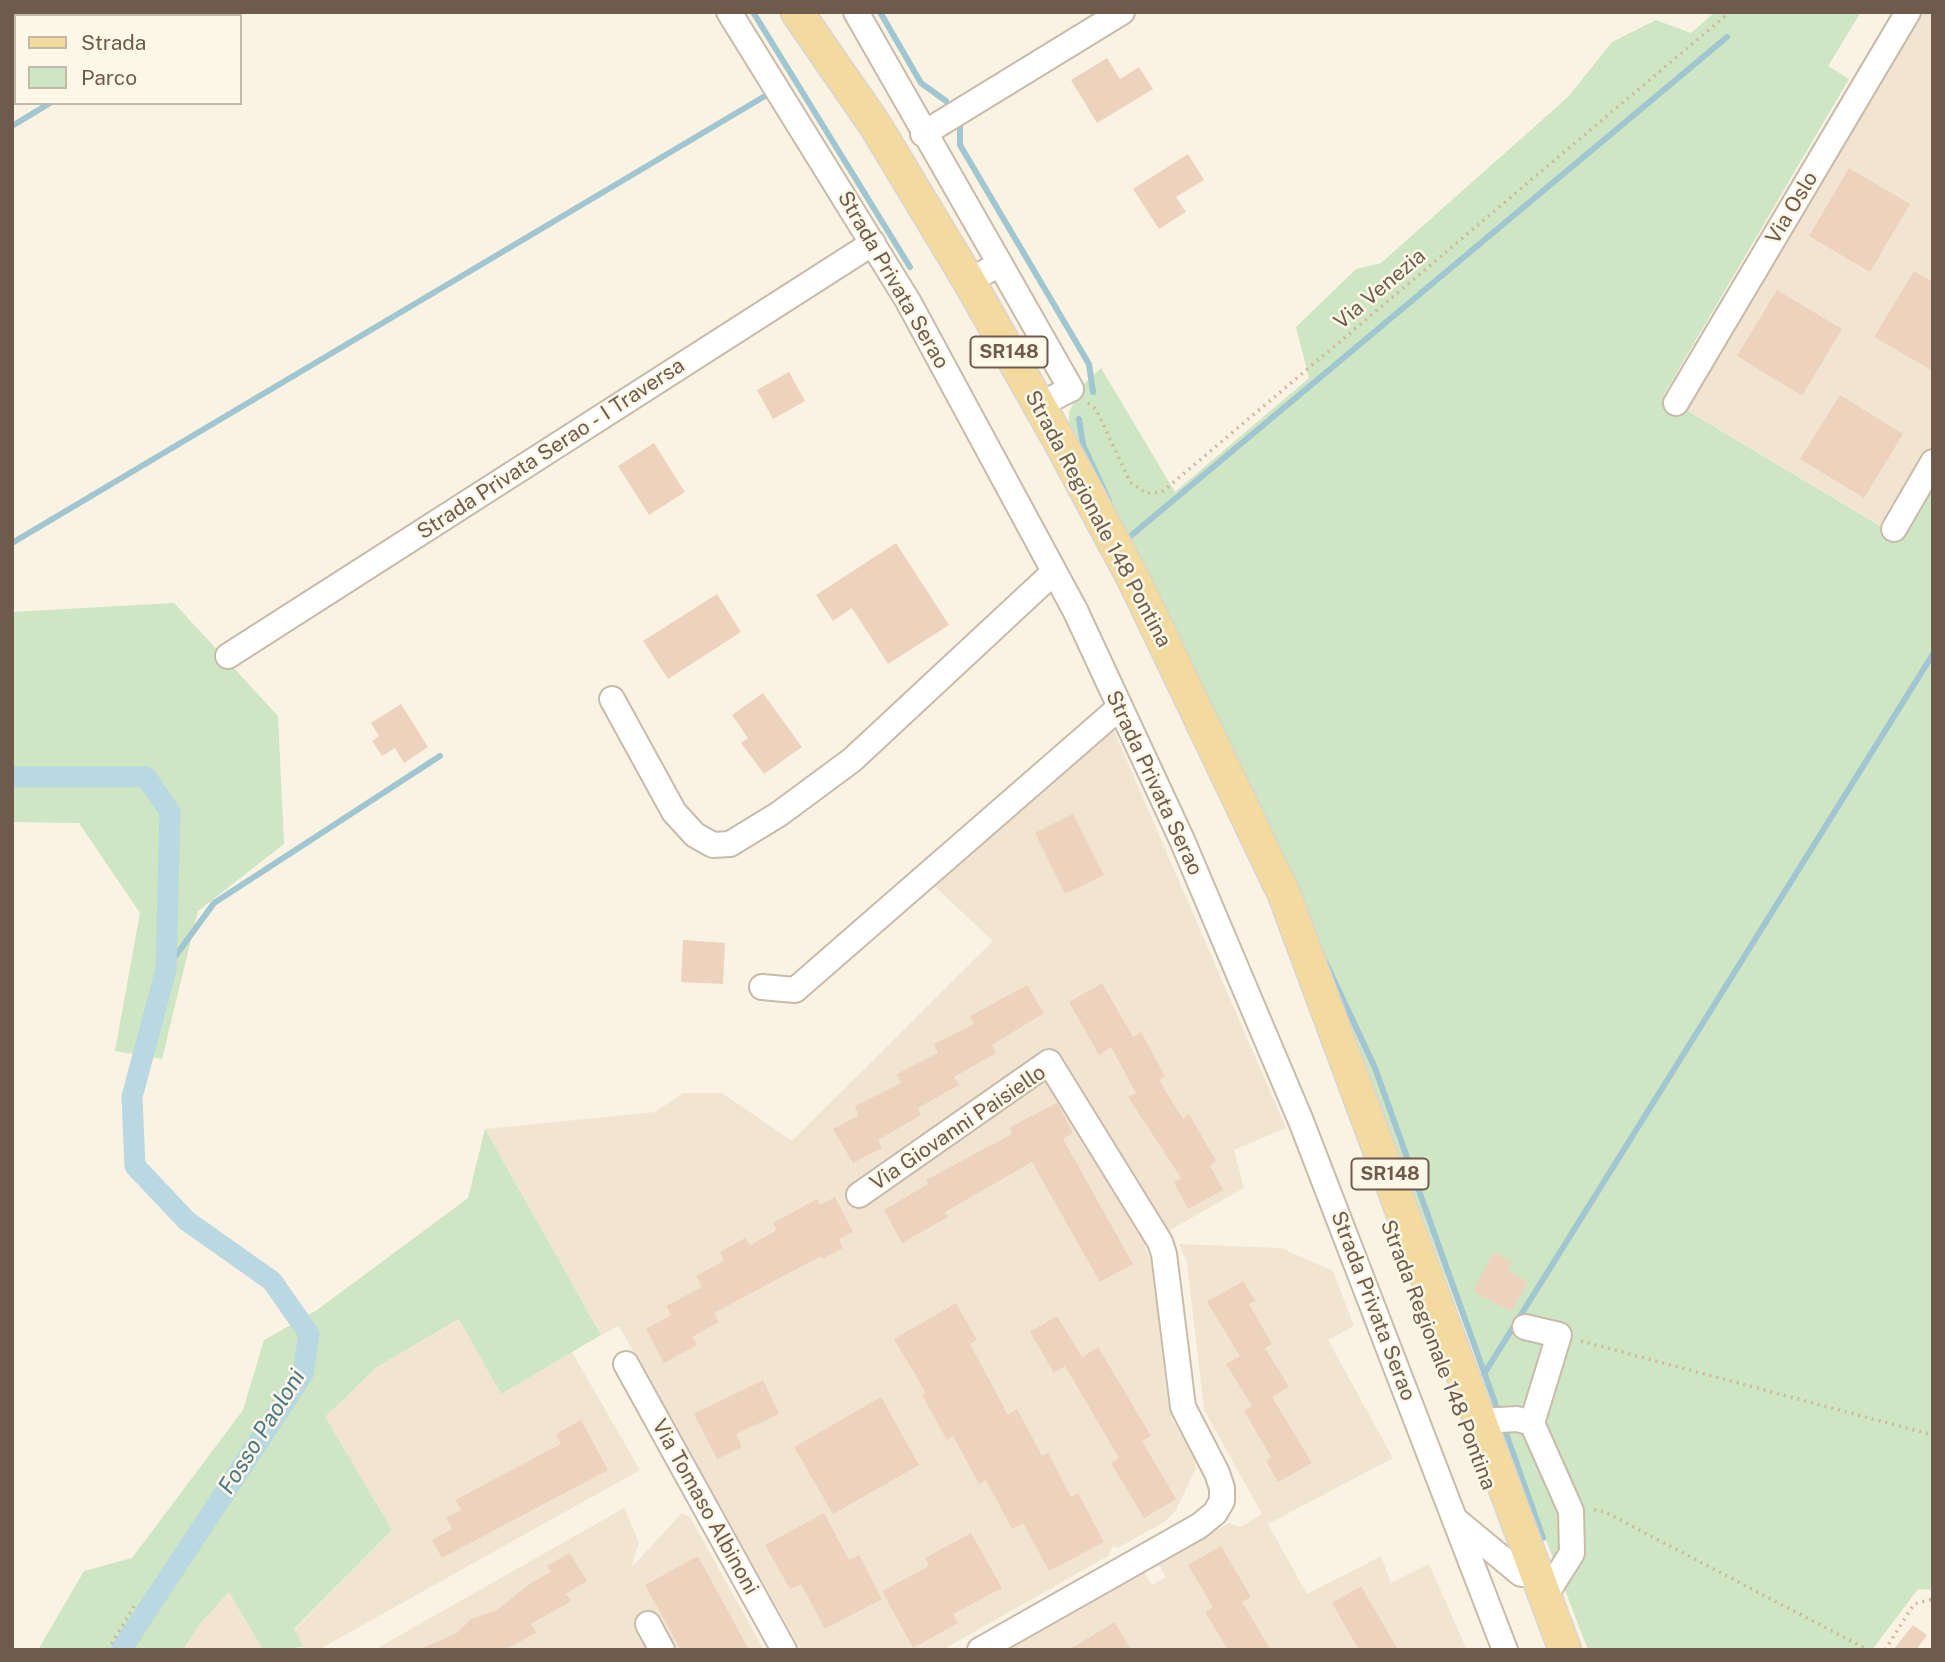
<!DOCTYPE html>
<style>
body{margin:0}
#map{position:relative;width:1945px;height:1662px;overflow:hidden;background:#faf3e3;font-family:"Public Sans",sans-serif}
canvas{display:block}
.frame{position:absolute;inset:0;border:14px solid #6f5b4b;pointer-events:none}
.legend{position:absolute;left:14px;top:14px;width:228px;height:91px;box-sizing:border-box;background:#fdf7e8;border:2px solid #c4b9a9;margin:0;padding:9px 12px;list-style:none;font-size:21px;color:#6f5b4b}
.legend li{display:flex;align-items:center;gap:14px;height:35px}
.legend b{width:35px;border:2px solid #c4b9a9}
</style>
<div id="map">
<canvas width="1945" height="1662"></canvas>
<div class="frame"></div>
<ul class="legend">
<li><b style="height:9px;background:#f3dba0"></b>Strada</li>
<li><b style="height:19px;background:#cee6c3"></b>Parco</li>
</ul>
</div>
<script>
const c = document.querySelector('canvas').getContext('2d');
c.lineJoin = 'round';
function fill(path, color) { c.fillStyle = color; c.fill(path, 'evenodd'); }
const poly = rows => new Path2D(rows.map(r => 'M' + r).join(''));
function trace(path, color, width, dash) { c.strokeStyle = color; c.lineWidth = width; c.lineCap = dash ? 'butt' : 'round'; c.setLineDash(dash || []); c.stroke(path); }
function drawText(font, color, halo, rows, align = 'center') {
  c.font = font + ' "Public Sans",sans-serif'; c.lineWidth = 5; c.setLineDash([]); c.textBaseline = 'middle'; c.strokeStyle = halo; c.fillStyle = color; for (const [text, x, y, turn = 0] of rows) {
    c.save(); c.translate(x, y); c.rotate((+turn || 0) * Math.PI / 180); c.textAlign = isNaN(turn) ? turn : align; if (halo) c.strokeText(text, 0, 0); c.fillText(text, 0, 0); c.restore();
  }
}
const residential = poly([
 [1917,12,1933,12,1933,487,1903,539,1685,409],
 [1112,726,1286,1128,1234,1150,1244,1188,1144,1245,1151,1261,1168,1404,1172,1419,1192,1451,1196,1468,1176,1510,1166,1521,1118,1548,1113,1546,1108,1556,942,1650,801,1650,619,1326,601,1335,485,1129,655,1112,683,1093,722,1093,792,1141,993,941,930,882],
 [1179,1244,1281,1248,1333,1271,1354,1326,1328,1340,1393,1458,1268,1524,1307,1594,1381,1556,1391,1583,1429,1564,1467,1650,1004,1650,1143,1571,1152,1585,1166,1577,1158,1562,1229,1523,1240,1527,1262,1514,1204,1410,1187,1263],
 [460,1319,501,1394,572,1352,640,1470,318,1650,305,1650,294,1630,392,1530,324,1418,377,1367],
 [624,1508,639,1542,631,1568,682,1513,690,1517,764,1650,374,1650],
 [229,1591,263,1650,183,1650,199,1625]
]);
const green = poly([
 [1715,12,1861,12,1828,66,1849,79,1663,396,1902,539,1933,487,1933,1590,1918,1589,1872,1650,1588,1650,1345,1014,1181,643,1069,423,1069,412,1082,386,1101,368,1175,492,1309,378,1296,327,1356,269,1381,263,1568,97,1612,42,1656,20,1691,33],
 [174,603,278,716,284,844,198,911,162,1059,115,1051,140,913,79,823,12,822,12,612],
 [485,1129,601,1335,501,1394,459,1319,377,1367,325,1417,392,1530,294,1629,304,1647,263,1650,229,1592,199,1625,183,1650,38,1650,84,1571,132,1558,243,1410,264,1340,317,1310,468,1198]
]);
const stream = poly([
 [753,12,910,267],
 [880,12,921,83,946,101],
 [192,16,198,12],
 [960,124,960,145,1089,364,1093,392],
 [12,126,50,103],
 [1079,419,1083,445,1109,501],
 [1127,539,1727,37],
 [12,543,765,96],
 [1325,961,1375,1068,1499,1414],
 [166,969,214,903,440,756],
 [1484,1374,1933,654],
 [1503,1425,1543,1538]
]);
const canal = poly([
 [12,777,146,777,170,812,166,969,132,1097,135,1166,187,1221,272,1281,309,1334,303,1374,121,1650]
]);
const building = poly([
 [1107,58,1120,79,1139,67,1153,89,1097,123,1071,80],
 [1188,154,1204,180,1176,197,1186,212,1159,229,1133,189],
 [1849,168,1910,204,1870,272,1809,236],
 [1914,271,1933,282,1933,371,1874,337],
 [1777,290,1842,329,1802,396,1737,356],
 [789,372,805,401,773,419,757,390],
 [1840,395,1903,434,1864,498,1800,459],
 [654,443,685,492,649,515,618,466],
 [896,543,949,625,888,664,852,608,833,621,816,595],
 [717,594,741,632,668,679,643,641],
 [763,693,802,747,764,774,741,743,748,738,732,715],
 [401,704,428,747,404,763,395,748,382,756,372,741,379,736,371,723],
 [1073,814,1104,875,1065,894,1035,833],
 [683,940,725,943,723,984,681,982],
 [1102,983,1133,1037,1141,1032,1165,1076,1159,1080,1183,1119,1189,1114,1216,1161,1210,1166,1223,1190,1188,1209,1174,1182,1181,1178,1128,1097,1136,1093,1111,1047,1099,1055,1069,1002],
 [1027,985,1044,1013,992,1045,996,1053,954,1077,959,1085,918,1108,921,1115,878,1140,882,1148,853,1163,833,1129,858,1116,855,1106,901,1083,897,1074,938,1053,934,1044,974,1024,970,1016],
 [1057,1103,1073,1133,1063,1139,1133,1264,1100,1282,1032,1162,945,1212,948,1217,902,1243,884,1210,928,1184,926,1180,1012,1134,1010,1127],
 [835,1197,853,1232,839,1239,843,1248,822,1259,821,1256,714,1313,719,1322,692,1337,697,1345,664,1363,646,1329,671,1315,666,1306,702,1287,696,1276,724,1261,720,1252,745,1238,750,1245,777,1230,773,1223,817,1199,820,1205],
 [1494,1252,1512,1262,1508,1271,1528,1282,1511,1312,1473,1291],
 [1243,1281,1255,1301,1249,1304,1272,1344,1265,1348,1289,1387,1272,1397,1312,1463,1278,1482,1266,1461,1271,1457,1244,1411,1252,1406,1226,1364,1240,1356,1207,1302],
 [956,1303,977,1340,970,1344,1008,1415,1017,1409,1042,1456,1048,1453,1071,1497,1078,1493,1104,1542,1049,1571,1023,1523,1012,1529,986,1480,979,1484,953,1436,947,1440,922,1395,926,1393,894,1339],
 [1057,1316,1082,1357,1098,1347,1151,1436,1142,1441,1176,1499,1144,1518,1111,1463,1119,1458,1065,1366,1054,1373,1030,1332],
 [763,1380,779,1414,736,1434,742,1447,717,1459,694,1414],
 [881,1397,919,1465,833,1514,794,1447],
 [581,1420,608,1470,442,1558,432,1540,452,1529,446,1518,461,1510,455,1500,561,1444,556,1434],
 [824,1513,849,1560,859,1555,882,1599,825,1629,801,1584,790,1589,765,1545],
 [971,1533,1002,1588,953,1614,958,1623,913,1648,882,1591,929,1566,925,1558],
 [1221,1546,1251,1597,1242,1602,1271,1650,1228,1650,1205,1612,1213,1607,1188,1565],
 [570,1553,587,1581,566,1594,571,1601,531,1624,536,1633,504,1650,418,1650,457,1633,471,1619,497,1610,531,1583,551,1572,547,1566],
 [698,1556,749,1650,681,1650,645,1585],
 [1361,1586,1398,1650,1359,1650,1332,1603],
 [1115,1622,1131,1650,1068,1650],
 [1913,1625,1927,1635,1916,1650,1893,1650]
]);
const path = poly([
 [1088,403,1096,409,1130,482,1146,493,1162,492,1730,12],
 [1581,1341,1933,1435],
 [1594,1510,1605,1512,1868,1650],
 [108,1650,134,1606],
 [1885,1650,1914,1604,1933,1599]
]);
const minor = poly([
 [729,12,908,301,1075,610,1182,840,1301,1121,1505,1650],
 [856,12,1000,264],
 [923,134,1122,12],
 [969,281,1000,264,1071,389,1039,405],
 [1676,403,1908,12],
 [1894,529,1933,462],
 [228,656,873,243],
 [612,699,674,812,695,835,713,845,730,844,779,814,852,760,1054,572],
 [762,987,795,990,1120,707],
 [859,1195,1049,1062,1160,1242,1164,1254,1183,1407,1217,1473,1222,1488,1222,1501,1215,1513,1199,1526,980,1650],
 [1525,1327,1559,1335,1532,1423],
 [626,1364,784,1650],
 [1481,1421,1517,1419,1532,1423,1571,1511,1572,1553,1545,1596],
 [1457,1521,1521,1574],
 [648,1624,662,1650]
]);
const major = poly([
 [797,12,875,125,969,281,1060,442,1135,582,1284,894,1565,1650]
]);
const shields = [
 [1009,352,77],
 [1390,1174,77]
];
const shieldNames = [
 ["SR148",1009,352],
 ["SR148",1390,1174]
];
const streetNames = [
 ["Via Oslo",1792,208,-59],
 ["Strada Privata Serao",893,280,60],
 ["Via Venezia",1380,289,-40],
 ["Strada Privata Serao - I Traversa",551,449,-33],
 ["Strada Regionale 148 Pontina",1098,519,62],
 ["Strada Privata Serao",1154,783,65],
 ["Via Giovanni Paisiello",958,1128,-34],
 ["Strada Privata Serao",1373,1306,69],
 ["Strada Regionale 148 Pontina",1438,1355,69],
 ["Via Tomaso Albinoni",705,1507,61]
];
const waterNames = [
 ["Fosso Paoloni",262,1432,-58]
];
fill(residential, '#f1e5d2');
fill(green, '#cee6c3');
trace(stream, '#a0c6d2', 6);
trace(canal, '#b9d8e1', 21);
fill(building, '#edd3bd');
trace(minor, '#c9bbaa', 28);
trace(major, '#dad4d0', 35);
trace(path, '#d1b7a0', 3.5, [2, 5]);
trace(minor, '#fff', 24);
trace(major, '#f3dba0', 32);
for (const [x, y, w] of shields) { const box = new Path2D(); box.roundRect(x - w / 2, y - 15.5, w, 31, 5); c.fillStyle = '#fdf7e8'; c.fill(box); trace(box, '#6f5b4b', 2); }
drawText('bold 19px', '#6f5b4b', null, shieldNames);
drawText('21px', '#6f5b4b', '#fdf7e8', streetNames);
drawText('italic 23px', '#4b7888', '#fdf7e8', waterNames);
</script>
